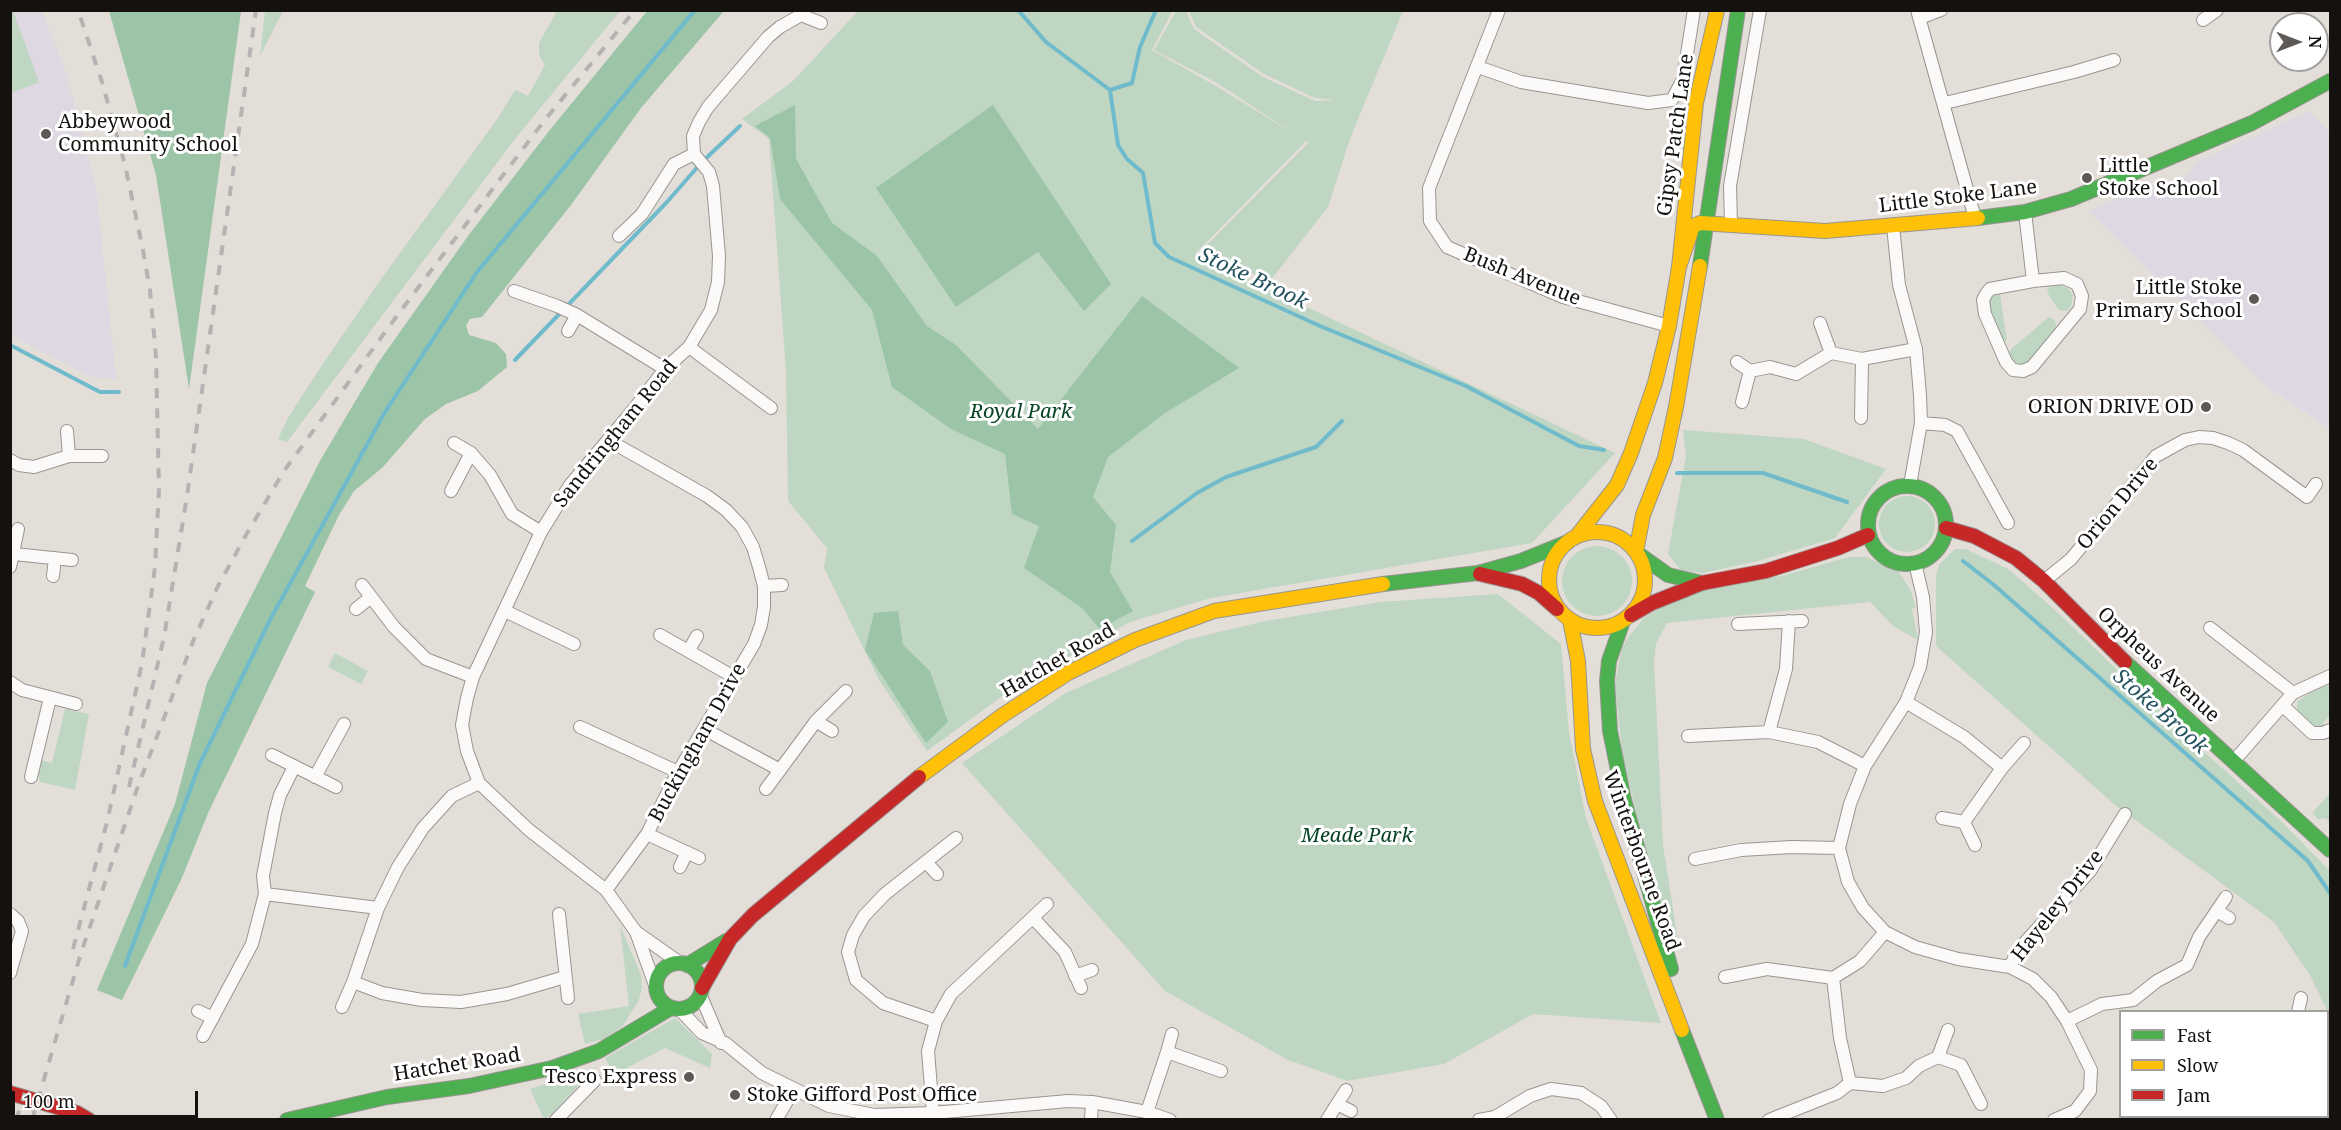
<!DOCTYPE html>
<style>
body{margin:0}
#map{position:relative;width:2341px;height:1130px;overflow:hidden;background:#e4ded9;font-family:"Noto Serif",serif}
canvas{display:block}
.frame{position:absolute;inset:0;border:12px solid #15110e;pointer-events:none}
.legend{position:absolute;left:2119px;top:1010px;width:210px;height:108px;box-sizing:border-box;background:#fff;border:2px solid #a1a09f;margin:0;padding:8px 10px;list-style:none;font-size:18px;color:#15110e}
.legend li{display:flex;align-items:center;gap:12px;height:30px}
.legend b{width:30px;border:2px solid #a1a09f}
.north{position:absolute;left:2269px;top:12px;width:60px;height:60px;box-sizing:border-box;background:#fff;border:2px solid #a1a09f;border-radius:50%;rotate:90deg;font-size:16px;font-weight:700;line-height:24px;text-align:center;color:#15110e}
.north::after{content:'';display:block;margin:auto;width:21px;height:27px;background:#5d5955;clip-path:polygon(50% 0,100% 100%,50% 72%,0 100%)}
.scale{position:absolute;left:12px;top:1091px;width:186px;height:27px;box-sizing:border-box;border:3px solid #15110e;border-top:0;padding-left:8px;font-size:18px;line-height:21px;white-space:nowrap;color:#15110e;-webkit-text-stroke:4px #fff;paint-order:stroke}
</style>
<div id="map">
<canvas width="2341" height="1130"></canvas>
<div class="frame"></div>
<ul class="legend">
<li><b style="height:8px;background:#4caf50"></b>Fast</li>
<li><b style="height:8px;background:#ffc107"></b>Slow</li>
<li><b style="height:8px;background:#c62828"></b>Jam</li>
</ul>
<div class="north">N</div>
<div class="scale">100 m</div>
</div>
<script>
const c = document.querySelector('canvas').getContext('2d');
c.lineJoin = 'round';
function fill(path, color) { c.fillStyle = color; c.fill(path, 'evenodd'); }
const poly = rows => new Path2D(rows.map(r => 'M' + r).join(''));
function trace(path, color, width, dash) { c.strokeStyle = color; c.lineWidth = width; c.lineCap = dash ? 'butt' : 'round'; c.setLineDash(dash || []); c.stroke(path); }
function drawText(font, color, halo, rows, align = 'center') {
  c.font = font + ' "Noto Serif",serif'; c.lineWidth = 6; c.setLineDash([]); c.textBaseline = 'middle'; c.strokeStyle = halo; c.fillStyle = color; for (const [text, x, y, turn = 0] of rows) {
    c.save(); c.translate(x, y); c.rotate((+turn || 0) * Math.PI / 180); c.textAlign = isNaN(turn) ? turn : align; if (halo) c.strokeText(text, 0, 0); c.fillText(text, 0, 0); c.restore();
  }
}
const education = poly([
 [10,11,42,11,66,72,97,195,116,379,91,377,11,335],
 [2309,111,2330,133,2330,429,2266,386,2089,211,2143,186,2166,187,2183,180,2197,162]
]);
const green = poly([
 [1173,10,1152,50,1216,86,1296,135,1217,83,1154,50,1176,11,1186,11,1194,29,1263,77,1315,101,1335,100,1315,98,1264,74,1196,27,1189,11,1403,11,1351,136,1328,207,1270,281,1200,252,1308,143,1306,141,1195,254,1615,453,1532,543,1211,598,1130,622,1015,687,927,751,879,680,824,568,827,548,788,501,786,372,769,139,742,119,793,81,858,11],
 [13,11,39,82,11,93,10,11],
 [265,11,283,11,260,56],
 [557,11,620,11,515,139,287,442,278,439,289,416,324,362,382,278,498,118,515,90,528,96,545,65,539,55,539,43],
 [2059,285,2068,288,2073,295,2071,307,2067,311,2059,310,2049,296,2047,288],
 [2000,294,2007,341,2000,340,1987,304,1993,296],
 [2049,317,2055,320,2056,327,2029,362,2020,365,2011,363,2008,354,2010,350],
 [1683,430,1804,439,1886,469,1835,538,1758,561,1702,573,1681,570,1668,554,1686,456],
 '1879 524a28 28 0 1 1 56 0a28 28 0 1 1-56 0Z',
 '1562 581a35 35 0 1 1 70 0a35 35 0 1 1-70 0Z',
 [1955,549,1966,549,2008,569,2054,609,2172,723,2282,822,2330,871,2330,1017,2311,977,2274,922,2115,805,1936,646,1936,575,1939,565],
 [1849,557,1866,557,1898,571,1910,589,1916,607,1912,609,1918,640,1893,626,1870,602,1667,623,1656,644,1654,662,1663,845,1679,948,1673,950,1646,854,1622,753,1615,684,1622,648,1629,636,1644,618,1665,605,1691,593,1786,575],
 [1498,594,1561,644,1569,732,1586,818,1661,1023,1533,1014,1444,1064,1347,1081,1317,1070,1288,1060,1165,991,962,763,1066,693,1186,640,1265,621,1380,602],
 [335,653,368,671,361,684,328,667],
 [2330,684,2330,716,2323,722,2326,727,2314,729,2296,711,2298,701,2313,691],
 [65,709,89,714,75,790,40,782,37,772,41,760,52,763],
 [2330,793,2330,822,2325,818,2318,819,2312,813],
 [620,926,641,975,642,987,639,1000,622,1027,604,1039,585,1044,578,1014,629,1006],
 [675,1018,712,1054,710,1068,665,1048,625,1069,611,1068,605,1058],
 [596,1067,547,1119,544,1119,530,1089]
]);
const forest = poly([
 [648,10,724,11,641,108,571,205,482,317,470,319,466,325,469,335,496,343,506,354,507,367,478,391,446,404,425,419,382,468,354,491,339,515,305,586,315,592,209,811,181,880,122,1000,97,990,175,804,207,683,321,459,378,363,468,236,549,131],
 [109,11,241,11,189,389,156,175],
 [795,105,796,159,832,223,877,256,927,326,956,345,1038,429,1142,296,1239,368,1165,413,1108,457,1093,497,1116,525,1110,572,1133,611,1100,629,1082,608,1024,568,1039,526,1012,514,1005,454,951,429,892,387,872,310,780,199,770,138,755,126],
 [993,105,1111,284,1084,311,1038,252,956,307,876,188],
 [898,611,903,645,930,671,948,722,926,743,865,650,874,613]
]);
const stream = poly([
 [1018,10,1046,42,1110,90,1118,145,1127,159,1143,173,1155,243,1169,257,1320,326,1466,386,1579,446,1604,450],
 [1110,90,1132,83,1140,47,1156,10],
 [10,345,100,392,119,392],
 [515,360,667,202,701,163,740,126],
 [1677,473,1763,473,1847,502],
 [1132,541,1197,493,1226,477,1316,447,1342,421],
 [1963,561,1994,585,2308,861,2330,893],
 [125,966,200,763,271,618,385,412,477,272,695,10]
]);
const street = poly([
 [1499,10,1429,188,1430,221,1447,247,1563,297,1669,326],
 [1917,10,1975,218],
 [1920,18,1941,10],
 [2203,20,2217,10],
 [1478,67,1521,82,1648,103,1672,100,1683,79,1694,10],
 [1945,103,2074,72,2114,60],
 [2025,212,2033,281],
 [1731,225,1730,186,1760,10],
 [1893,226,1899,285,1916,349,1920,395,1921,423,1910,485],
 [619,236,642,214,674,164,694,154],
 [2064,278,2077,284,2082,296,2080,309,2032,367,2023,371,2013,370,2006,362,1985,314,1983,300,1986,294,1990,289,2033,281,2064,278],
 [514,291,557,306,577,315,665,369],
 [1820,323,1831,353],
 [568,331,577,315],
 [689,347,771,408],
 [1737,362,1750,371],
 [1742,402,1750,371,1770,367,1796,374,1831,353,1862,359,1916,349],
 [1861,418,1862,359],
 [1921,423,1945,425,1957,431,2008,523],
 [67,431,69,456],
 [454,443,471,453],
 [10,460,19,465,34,467,69,456,102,456],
 [451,491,471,453,490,475,512,514,541,532],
 [14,554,72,560],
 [1915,563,1923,597,1926,632,1920,667,1906,702,1865,766,1850,804,1839,848,1848,882,1863,908,1885,932,1915,947,1958,959,2010,967,2033,979,2051,997,2067,1021,2091,1070,2090,1091,2075,1111,2054,1120],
 [10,567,18,529],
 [53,576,55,558],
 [2044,581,2071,559,2156,456,2185,440,2199,437,2213,438,2228,443,2243,450,2307,497,2316,484],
 [362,585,394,627,426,659,473,677],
 [764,586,782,585],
 [356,609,371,597],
 [505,611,574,644],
 [1738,624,1802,621],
 [2210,628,2293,693],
 [660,635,734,677],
 [689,650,697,636],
 [10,682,22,690,76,704],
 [1906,702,1964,737,2002,768],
 [2283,706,2312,733,2323,733,2330,730],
 [816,721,832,731],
 [580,727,678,772],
 [704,729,780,770],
 [1769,732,1786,669,1789,621],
 [1688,736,1769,732,1818,742,1865,766],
 [272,755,336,787],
 [2233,762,2293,693,2330,676],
 [31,777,50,698],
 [315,777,344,724],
 [766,789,816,721,846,691],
 [1942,818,1964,822,2002,768,2024,743],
 [1964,822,1975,845],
 [647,834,699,858],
 [1695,859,1741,850,1792,847,1839,848],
 [926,862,937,874],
 [680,867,687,852],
 [606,890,647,834,678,772,754,644,761,625,764,607,764,586,759,567,753,547,742,527,726,510,707,496,608,440],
 [265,894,378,908],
 [2217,911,2229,918],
 [10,914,18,921,22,931,10,973],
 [559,914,568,998],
 [1033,918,1065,952,1081,988],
 [636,932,680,963],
 [2010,967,2018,950,2090,871,2125,814],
 [1075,976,1092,970],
 [1725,977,1767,969,1833,978],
 [353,982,382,993,422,1000,461,1002,507,994,565,977],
 [656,988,636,932,606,890,529,830,479,783,467,751,462,725,467,698,473,677,541,532,570,485,634,409,665,369,689,347,711,310,718,282,719,256,713,186,709,172,694,154,693,136,699,122,708,107,768,37,780,27,801,15,821,23],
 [700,994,721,1043],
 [342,1007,353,982,378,908,398,867,423,828,452,796,479,783],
 [679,1009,702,1033,725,1043,762,1073,829,1106,874,1115,933,1113,1068,1101,1092,1102,1147,1112,1170,1120],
 [198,1011,213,1018],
 [2298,1012,2301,998],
 [936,1021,883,1003,856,980,848,952,853,935,864,916,885,894,956,838],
 [2067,1021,2102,1004,2133,1000,2157,981,2187,965,2199,937,2226,897],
 [203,1036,252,944,265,894,263,876,275,813,280,795,294,767],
 [1167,1052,1172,1034],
 [1938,1057,1961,1065,1981,1104],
 [1850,1083,1883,1086,1906,1078,1919,1066,1938,1057,1948,1030],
 [1337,1104,1351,1111],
 [1147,1112,1167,1052,1221,1071],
 [933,1113,928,1051,936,1021,951,994,1047,904],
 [2328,1114,2330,1113],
 [2308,1118,2314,1116],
 [556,1120,595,1080],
 [776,1120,794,1089],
 [1091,1120,1092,1102],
 [1327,1120,1346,1090],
 [1479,1120,1495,1117,1530,1096,1551,1089,1581,1093,1601,1106,1611,1120],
 [1769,1120,1837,1093,1850,1083,1840,1038,1833,978,1860,961,1885,932],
 [2154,1120,2154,1116]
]);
const fast = poly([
 [1978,218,2025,212,2071,199,2252,123,2330,81],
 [1700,266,1738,10],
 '1868 525a39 39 0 1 1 78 0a39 39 0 1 1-78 0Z',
 [1640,555,1668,575,1702,583],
 [1383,584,1478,573,1521,561,1568,542],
 [1623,621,1609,661,1607,681,1610,731,1624,800,1671,969],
 [2125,662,2330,850],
 '656 986a23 23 0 1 1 46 0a23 23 0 1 1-46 0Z',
 [687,965,726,941],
 [1682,1030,1717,1120],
 [287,1120,387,1097,469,1086,552,1068,599,1051,671,1008]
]);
const slow = poly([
 [1679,267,1693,226,1700,223,1825,231,1978,218],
 '1549 580a48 48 0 1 1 96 0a48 48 0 1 1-96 0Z',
 [1576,537,1617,485,1631,453,1655,383,1669,326,1679,267,1696,103,1717,10],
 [1636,552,1643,515,1665,458,1676,407,1700,266],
 [1570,620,1578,661,1583,749,1595,801,1682,1030],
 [919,777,1003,715,1068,673,1135,640,1214,611,1383,584]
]);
const jam = poly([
 [1946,528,1974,536,2016,558,2044,581,2125,662],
 [1480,574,1522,584,1539,593,1557,609],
 [1631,615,1652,603,1702,583,1766,571,1838,548,1868,535],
 [702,988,730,939,753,915,919,777],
 [10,1093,77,1113,89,1120]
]);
const rail = poly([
 [129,787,164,637,187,496,256,10],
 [73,949,107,822,142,663,155,567,159,489,156,357,150,290,143,250,125,165,102,82,78,10],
 [16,1120,25,1093],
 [32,1120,81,953,137,789,194,639,218,586,246,535,284,471,399,313,544,121,635,10]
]);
const markers = [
 [46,134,6,"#5d5955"],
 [2087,178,6,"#5d5955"],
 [2254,299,6,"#5d5955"],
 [2206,407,6,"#5d5955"],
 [689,1077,6,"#5d5955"],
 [735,1095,6,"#5d5955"]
];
const poiNames = [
 ["Abbeywood",58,122],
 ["Community School",58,145],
 ["Little",2099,166],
 ["Stoke School",2099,189],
 ["Little Stoke",2242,288,"right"],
 ["Primary School",2242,311,"right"],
 ["ORION DRIVE OD",2194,407,"right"],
 ["Tesco Express",677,1077,"right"],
 ["Stoke Gifford Post Office",747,1095]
];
const streetNames = [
 ["Gipsy Patch Lane",1676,135,-82],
 ["Little Stoke Lane",1958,197,-7],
 ["Bush Avenue",1522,277,22],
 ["Sandringham Road",616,434,-51],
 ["Orion Drive",2118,504,-50],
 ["Hatchet Road",1058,661,-30],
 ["Orpheus Avenue",2158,665,43],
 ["Buckingham Drive",698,743,-61],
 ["Winterbourne Road",1641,861,70],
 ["Hayeley Drive",2058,906,-52],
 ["Hatchet Road",457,1065,-9]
];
const parkNames = [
 ["Royal Park",1021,412],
 ["Meade Park",1357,836]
];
const waterNames = [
 ["Stoke Brook",1253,279,25],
 ["Stoke Brook",2160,712,41]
];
fill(education, '#ddd8e2');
fill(green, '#bed6c2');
fill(forest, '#9cc4a7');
trace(stream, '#6fbbcc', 4);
trace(street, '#999591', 14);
trace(fast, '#999591', 16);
trace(slow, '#999591', 16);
trace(jam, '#999591', 16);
trace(street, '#fbfaf9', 12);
trace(fast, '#4caf50', 14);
trace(slow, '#ffc107', 14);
trace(jam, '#c62828', 14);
trace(rail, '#b4b3b1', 4, [10, 10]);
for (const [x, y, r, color] of markers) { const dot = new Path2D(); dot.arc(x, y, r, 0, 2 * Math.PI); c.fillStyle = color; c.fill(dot); trace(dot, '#fff', 2); }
drawText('20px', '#15110e', '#fff', poiNames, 'left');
drawText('20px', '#15110e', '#fff', streetNames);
drawText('italic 20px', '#054424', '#fff', parkNames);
drawText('italic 21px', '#255460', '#fff', waterNames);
</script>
